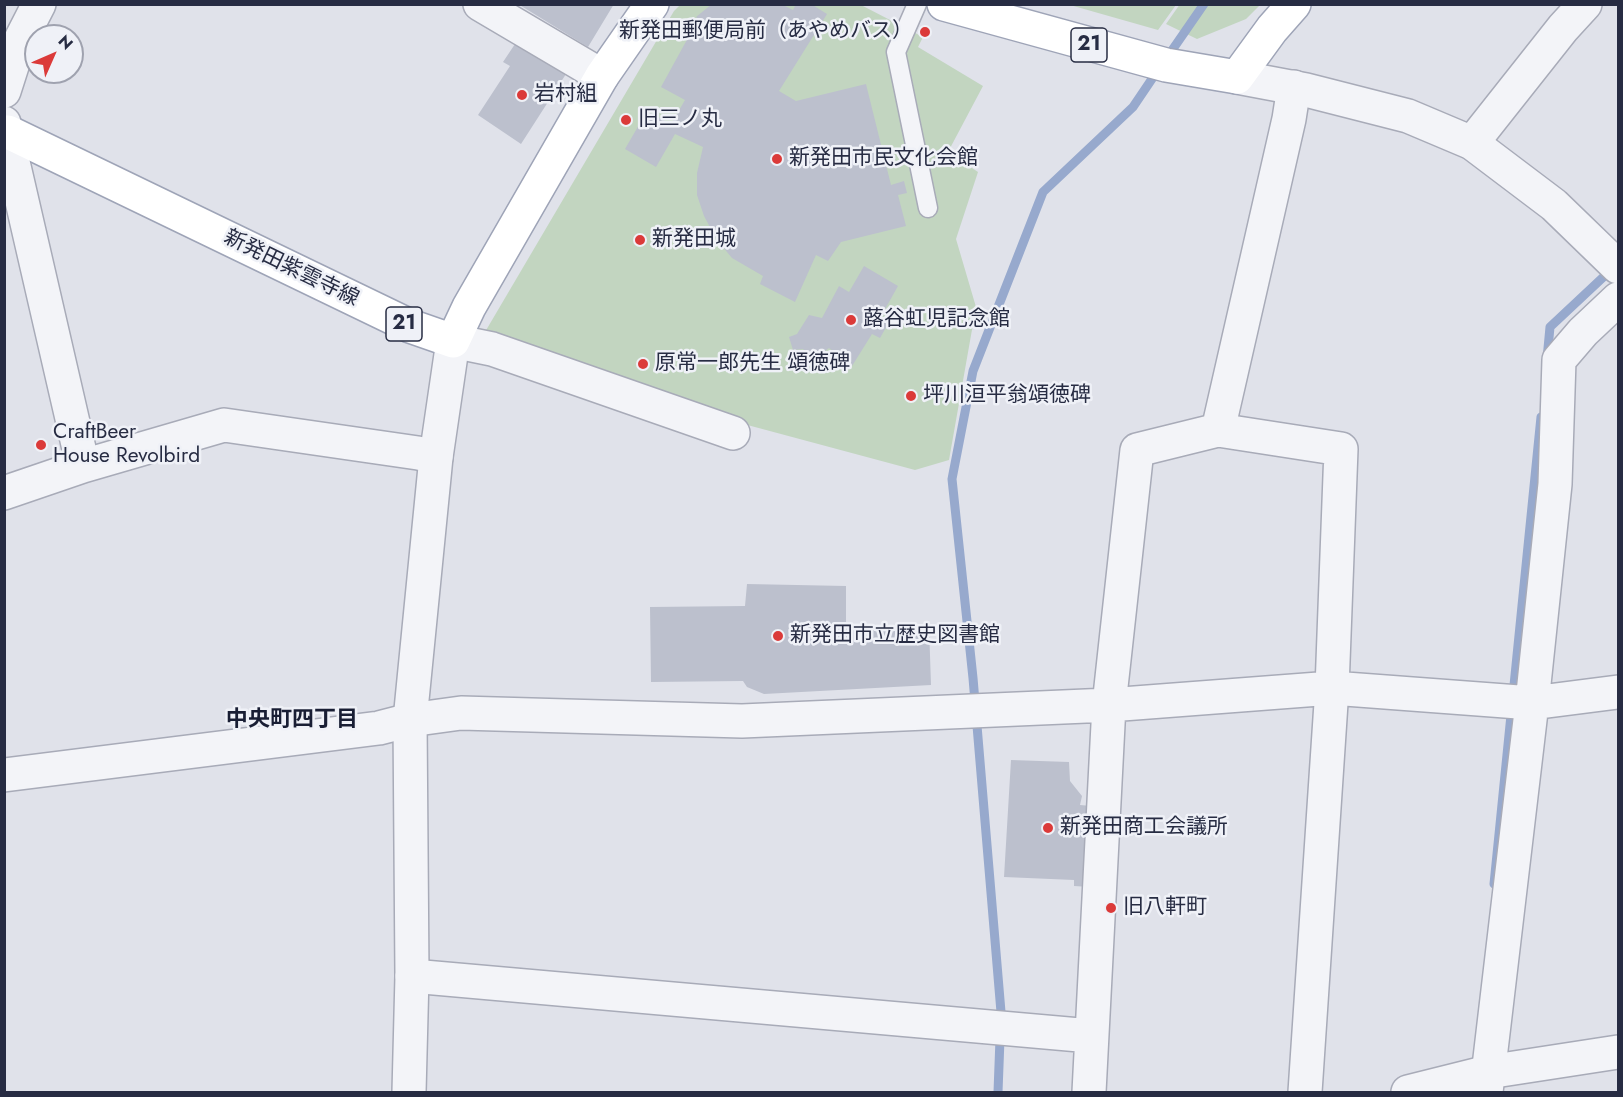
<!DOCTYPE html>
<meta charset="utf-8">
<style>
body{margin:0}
#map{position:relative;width:1623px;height:1097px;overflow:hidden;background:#e0e2ea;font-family:Jost,sans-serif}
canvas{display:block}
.frame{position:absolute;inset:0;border:6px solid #272c43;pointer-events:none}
.north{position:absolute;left:24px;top:24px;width:60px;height:60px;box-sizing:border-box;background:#eff1f7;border:2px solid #9fa2af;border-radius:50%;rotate:45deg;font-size:16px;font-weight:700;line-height:24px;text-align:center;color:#272c43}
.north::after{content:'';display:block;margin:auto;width:21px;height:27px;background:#db3a39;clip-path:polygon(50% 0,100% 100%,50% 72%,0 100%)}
</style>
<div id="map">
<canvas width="1623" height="1097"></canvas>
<div class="frame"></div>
<div class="north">N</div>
</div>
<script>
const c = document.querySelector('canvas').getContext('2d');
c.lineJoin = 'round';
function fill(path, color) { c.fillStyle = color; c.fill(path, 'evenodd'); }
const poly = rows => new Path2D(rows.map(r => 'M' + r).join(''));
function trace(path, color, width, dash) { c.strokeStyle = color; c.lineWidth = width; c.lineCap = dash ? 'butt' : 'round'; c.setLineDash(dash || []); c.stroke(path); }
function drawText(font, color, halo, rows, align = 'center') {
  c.font = font + ' Jost,"Noto Sans JP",sans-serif'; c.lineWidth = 5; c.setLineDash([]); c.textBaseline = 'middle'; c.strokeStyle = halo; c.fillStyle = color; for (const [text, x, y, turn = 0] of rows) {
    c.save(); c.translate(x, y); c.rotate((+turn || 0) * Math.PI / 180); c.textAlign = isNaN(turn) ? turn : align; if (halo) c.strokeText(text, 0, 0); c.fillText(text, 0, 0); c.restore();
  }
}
const green = poly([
 [1180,4,1260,4,1260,5,1246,19,1197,39,1166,24],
 [680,5,861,5,923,37,918,47,983,86,948,152,978,172,956,239,976,307,949,460,915,470,740,423,485,332,674,11],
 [1070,5,1176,5,1158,30]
]);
const stream = poly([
 [1166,59,1204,4],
 [1547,359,1550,327,1613,268],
 [1494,884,1541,417],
 [998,1092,1001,1012,973,678,952,479,973,371,1043,192,1133,107,1158,70]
]);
const building = poly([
 [518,4,614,4,588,47],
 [712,4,781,4,793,10,796,4,811,4,827,14,779,91,796,101,866,84,891,185,904,181,907,193,898,195,906,226,841,242,828,261,816,255,795,302,760,284,763,276,732,258,717,240,704,216,697,195,697,173,703,147,675,134,656,167,625,149,647,111,671,124,685,100,661,87,689,36,691,37,702,22,696,17],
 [517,41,566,74,521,144,478,115,510,66,503,62],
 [864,266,898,286,880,318,888,324,880,338,872,334,852,366,829,348,812,360,803,349,793,350,789,337,797,334,809,315,822,318,839,286,849,292],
 [747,584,846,586,846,625,929,626,931,685,764,694,747,687,743,681,651,682,650,607,745,606],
 [1011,760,1069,762,1070,781,1082,796,1080,805,1091,806,1090,887,1074,886,1074,880,1004,877]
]);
const service = poly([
 [917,4,896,52,928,208]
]);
const minor = poly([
 [480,4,602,76],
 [4,91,20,41,39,4],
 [4,123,83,466],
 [1472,143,1563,28,1585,4],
 [453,341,492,349,733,433],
 [1218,430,1289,119,1294,87],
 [4,493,83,466,224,425,418,453,436,457],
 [4,775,379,728,410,720,461,713,742,721,1109,705,1332,688,1532,703,1618,692],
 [412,976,1091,1036],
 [1089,1092,1109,705,1137,450,1218,430,1341,449,1332,688,1305,1092],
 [1486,1092,1532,703,1555,484,1559,360,1583,332,1618,299]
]);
const tertiary = poly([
 [1237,77,1306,90,1408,116,1472,143,1554,205,1618,267],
 [409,1092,412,976,410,720,436,457,453,341],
 [1408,1092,1488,1072,1618,1052]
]);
const primary = poly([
 [944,4,1166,65,1237,77,1272,29,1294,4],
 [4,132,8,132,410,326,453,341,469,307,602,76,652,4]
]);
const markers = [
 [925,32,6,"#db3a39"],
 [522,95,6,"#db3a39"],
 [626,120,6,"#db3a39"],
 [777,159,6,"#db3a39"],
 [640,240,6,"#db3a39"],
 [851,320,6,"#db3a39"],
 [643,364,6,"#db3a39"],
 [911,396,6,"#db3a39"],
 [41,445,6,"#db3a39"],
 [778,636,6,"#db3a39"],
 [1048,828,6,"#db3a39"],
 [1111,908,6,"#db3a39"]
];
const shields = [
 [1089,45,36],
 [404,324,36]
];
const shieldNames = [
 ["21",1089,45],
 ["21",404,324]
];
const poiNames = [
 ["新発田郵便局前（あやめバス）",913,32,"right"],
 ["岩村組",534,95],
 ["旧三ノ丸",638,120],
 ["新発田市民文化会館",789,159],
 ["新発田城",652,240],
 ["蕗谷虹児記念館",863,320],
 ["原常一郎先生 頌徳碑",655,364],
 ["坪川洹平翁頌徳碑",923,396],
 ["CraftBeer",53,433],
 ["House Revolbird",53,457],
 ["新発田市立歴史図書館",790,636],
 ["新発田商工会議所",1060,828],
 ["旧八軒町",1123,908]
];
const streetNames = [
 ["新発田紫雲寺線",291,269,26]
];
const neighbourhoodNames = [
 ["中央町四丁目",292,721]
];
fill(green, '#c2d5c0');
trace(stream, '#97a9cd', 9);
fill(building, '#bcc0cd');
trace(service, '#a8abb8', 21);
trace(minor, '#a8abb8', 36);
trace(tertiary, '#a8abb8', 36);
trace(primary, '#9ea4b7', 36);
trace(service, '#f3f4f8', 18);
trace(minor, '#f3f4f8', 33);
trace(tertiary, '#f3f4f8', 33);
trace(primary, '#fff', 33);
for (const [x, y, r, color] of markers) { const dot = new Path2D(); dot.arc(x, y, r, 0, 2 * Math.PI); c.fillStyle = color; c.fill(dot); trace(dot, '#eff1f7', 2); }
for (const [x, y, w] of shields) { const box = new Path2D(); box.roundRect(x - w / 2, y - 17, w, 34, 4.5); c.fillStyle = '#eff1f7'; c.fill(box); trace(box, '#272c43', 1.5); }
drawText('bold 20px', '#272c43', null, shieldNames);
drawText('21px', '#272c43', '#eff1f7', poiNames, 'left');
drawText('21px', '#272c43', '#eff1f7', streetNames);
drawText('bold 22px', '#191e34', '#eff1f7', neighbourhoodNames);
</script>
